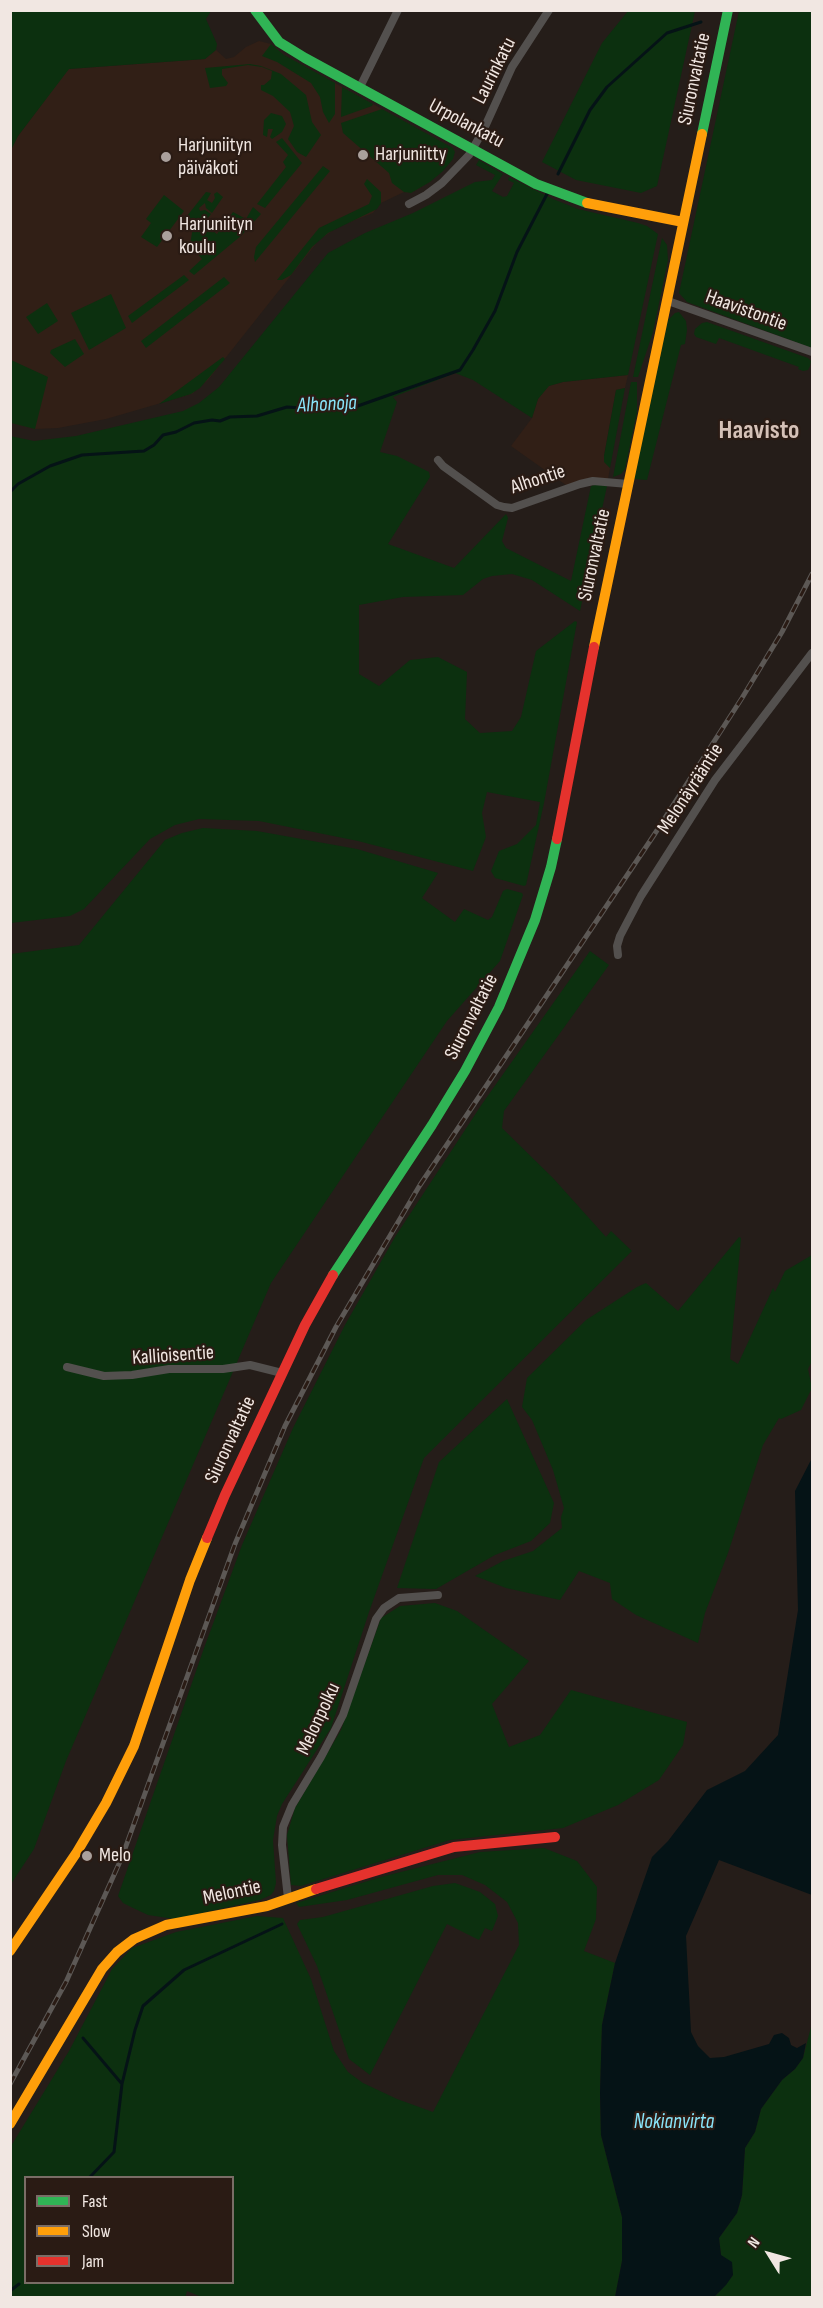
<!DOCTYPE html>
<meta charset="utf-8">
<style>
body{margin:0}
#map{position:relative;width:823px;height:2308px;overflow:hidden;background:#251d19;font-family:"Sofia Sans Condensed",sans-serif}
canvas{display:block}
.frame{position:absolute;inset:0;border:12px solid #f1e7e2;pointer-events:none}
.legend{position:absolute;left:24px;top:2176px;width:210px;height:108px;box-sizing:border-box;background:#2a1b14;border:2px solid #7a6d66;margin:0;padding:8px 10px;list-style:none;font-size:18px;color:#f1e7e2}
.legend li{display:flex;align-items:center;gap:12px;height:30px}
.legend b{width:30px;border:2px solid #7a6d66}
.north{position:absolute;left:739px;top:2224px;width:60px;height:60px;-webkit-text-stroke:4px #2a1b14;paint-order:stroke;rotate:307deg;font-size:16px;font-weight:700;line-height:24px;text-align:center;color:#f1e7e2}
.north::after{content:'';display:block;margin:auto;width:21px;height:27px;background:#f1e7e2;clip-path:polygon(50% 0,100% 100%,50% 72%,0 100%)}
</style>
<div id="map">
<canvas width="823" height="2308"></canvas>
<div class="frame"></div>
<ul class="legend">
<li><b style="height:8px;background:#30b455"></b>Fast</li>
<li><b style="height:8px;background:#ff9f0a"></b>Slow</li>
<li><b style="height:8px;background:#e5322d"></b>Jam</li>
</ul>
<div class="north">N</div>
</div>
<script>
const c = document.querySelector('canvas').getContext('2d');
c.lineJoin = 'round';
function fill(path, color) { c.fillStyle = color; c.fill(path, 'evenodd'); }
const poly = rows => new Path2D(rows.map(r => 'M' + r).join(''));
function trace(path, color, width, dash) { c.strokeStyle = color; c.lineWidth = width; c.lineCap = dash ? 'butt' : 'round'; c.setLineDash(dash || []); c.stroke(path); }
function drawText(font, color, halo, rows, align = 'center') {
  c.font = font + ' "Sofia Sans Condensed",sans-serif'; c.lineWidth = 4.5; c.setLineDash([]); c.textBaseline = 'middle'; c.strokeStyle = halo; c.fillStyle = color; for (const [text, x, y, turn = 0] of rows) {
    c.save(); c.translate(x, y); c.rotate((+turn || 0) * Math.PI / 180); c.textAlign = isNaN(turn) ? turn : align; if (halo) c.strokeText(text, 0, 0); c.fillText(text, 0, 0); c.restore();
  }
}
const built = poly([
 [259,41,271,44,284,55,453,148,455,152,453,159,430,182,411,193,404,192,381,203,373,213,338,227,319,240,208,380,192,394,106,419,58,428,35,429,11,423,11,150,18,136,68,69,205,59,216,50,226,59,234,57,246,47],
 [628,375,625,388,616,390,604,456,605,462,610,468,608,479,566,485,511,446,532,418,538,399,548,386,563,382]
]);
const green = poly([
 [11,10,211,11,206,19,217,44,216,50,205,59,69,69,18,136,11,150],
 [628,11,695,11,657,186,641,193,576,180,542,162,602,43],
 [739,11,812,11,812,348,687,302,679,293],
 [271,44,284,55,335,83,335,114,329,123,323,112,320,97,311,83,277,62,262,56],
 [250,64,261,66,281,74,306,95,312,122,321,135,306,157,297,152,288,139,294,126,290,112,273,96,261,90,261,85,264,85,271,79,272,71,262,67,248,65,222,69,222,75,228,83,226,86,210,88,205,68],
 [342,87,373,104,372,106,341,117],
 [382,109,453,148,455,152,453,159,443,171,430,182,411,193,404,192,392,183,389,173,343,133,341,123],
 [271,113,282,116,286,124,282,132,272,139,270,137,273,129,268,129,267,137,263,135,264,120],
 [282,138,302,163,265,208,257,204,286,167,283,162,288,155,276,142],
 [479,160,503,174,492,191,503,197,507,196,514,183,508,180,509,177,553,199,578,209,638,223,647,226,658,234,628,375,563,382,549,386,538,399,532,418,473,380,455,373,393,397,397,402,380,452,397,456,429,472,430,477,388,544,454,568,506,514,508,518,502,541,506,548,571,581,591,486,598,484,607,486,580,611,532,580,512,574,492,576,483,579,463,595,403,597,359,605,359,674,379,686,410,660,438,657,467,672,465,719,480,733,512,731,521,717,536,651,575,621,577,622,544,803,526,885,524,886,495,878,491,871,499,851,517,844,536,825,540,802,487,792,482,813,486,837,473,871,358,841,259,821,199,819,175,825,150,839,84,909,70,916,11,923,10,436,34,441,76,436,183,411,199,403,219,387,328,253,365,233,413,213,475,182,492,180,495,175,476,165],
 [323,166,330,171,255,262,254,257,256,247],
 [367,179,381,192,381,203,377,209,328,233,312,247,291,275,282,280,277,280,319,228,369,204,372,196,364,184],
 [206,192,211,193,207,200,212,203,215,198,214,194,217,192,223,197,212,213,206,208,205,203,199,208,200,211,205,210,211,214,203,224,217,234,233,212,246,219,253,207,261,214,242,235,194,275,189,271,202,259,190,245,194,221,187,216],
 [164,195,184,211,157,247,141,237,151,223,146,219],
 [662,238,667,245,668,260,653,332,638,377,633,377],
 [184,275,189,280,132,323,128,316],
 [224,277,230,283,146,348,141,341],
 [111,294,126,328,89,350,71,313],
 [47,303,58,321,38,334,26,317],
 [679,312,686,321,687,330,685,344,681,345,647,480,634,479,668,320,675,313],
 [707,322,808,358,811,361,810,366,808,370,803,371,798,369,799,367,719,338,716,344,696,337,694,334,695,329,702,323],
 [75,339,84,354,65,367,50,353,51,350],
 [223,357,225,359,200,388,191,394,159,404],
 [11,360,48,377,35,429,11,423],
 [631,382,637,382,637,412,625,469,621,474,613,477],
 [625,388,610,468,604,462,604,456,616,390],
 [203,828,257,831,357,849,438,873,422,898,455,922,464,909,488,920,492,917,503,891,507,889,522,893,523,895,500,961,447,1021,271,1283,66,1761,34,1849,11,1884,11,954,79,945,165,840,182,833],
 [590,951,609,965,504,1111,502,1128,553,1178,606,1237,611,1231,632,1251,424,1458,369,1612,331,1728,282,1804,277,1816,273,1840,276,1883,274,1891,271,1895,260,1900,175,1919,148,1915,131,1907,123,1903,118,1896,203,1651,242,1545,293,1428,345,1325,395,1237,482,1104],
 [739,1237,741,1238,730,1359,738,1364,773,1288,775,1292,785,1271,812,1255,812,1361,808,1369,812,1388,801,1410,781,1419,779,1418,763,1445,728,1553,705,1613,698,1643,636,1615,612,1599,610,1583,579,1571,560,1600,506,1588,475,1576,503,1561,533,1551,562,1528,561,1517,564,1508,553,1470,532,1420,522,1407,527,1378,586,1320,637,1287,646,1283,678,1311],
 [507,1399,554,1503,550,1523,531,1541,495,1555,436,1589,397,1588,439,1462],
 [435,1603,457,1611,529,1661,492,1704,509,1747,540,1735,571,1690,687,1722,683,1745,659,1780,618,1805,563,1828,450,1840,301,1886,291,1885,287,1835,295,1808,341,1730,381,1618,400,1606],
 [544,1848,577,1861,597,1887,596,1919,584,1951,615,1963,602,2025,600,2093,601,2135,622,2217,622,2261,615,2297,204,2298,187,2291,185,2298,11,2298,11,2146,69,2051,112,1969,132,1948,176,1932,257,1916,283,1918,311,1979,334,2051,348,2072,363,2083,397,2099,433,2112,519,1945,518,1923,507,1902,485,1885,462,1875,438,1875,347,1900,299,1907,296,1903,381,1877,480,1852],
 [26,2178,232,2178,232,2282,26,2282],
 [455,1883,480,1892,495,1904,498,1916,492,1931,485,1928,479,1940,447,1924,370,2075,349,2059,317,1966,297,1924,300,1920,323,1917,433,1886],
 [812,2023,812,2297,714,2298,733,2275,721,2255,719,2238,737,2213,742,2195,745,2148,755,2132,761,2109,782,2080,795,2069,803,2058]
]);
const water = poly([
 [812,1458,812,1895,719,1860,686,1936,691,2032,698,2046,710,2058,724,2057,769,2044,774,2035,782,2033,789,2038,791,2045,797,2048,806,2043,803,2058,795,2069,782,2080,761,2109,755,2132,745,2148,742,2195,737,2213,719,2238,721,2255,732,2262,733,2275,726,2285,714,2297,615,2297,622,2261,622,2217,601,2135,600,2093,602,2025,615,1963,652,1857,668,1841,707,1790,745,1771,778,1735,798,1610,795,1491]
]);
const stream = poly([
 [558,174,590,110,607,87,667,33,701,22],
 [10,492,18,484,50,466,82,455,144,451,154,445,163,435,176,432,194,423,212,420,220,421,230,417,257,416,287,407,330,410,352,408,460,370,473,350,495,311,517,252,547,194],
 [83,2038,122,2084,114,2152,89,2178],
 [122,2084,135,2030,143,2006,184,1970,282,1924],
 [10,2291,19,2284]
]);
const street = poly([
 [360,87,398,10],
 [409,204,426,195,442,183,469,155,483,131,512,67,549,10],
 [668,301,812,352],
 [438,460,443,466,497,505,504,507,512,508,580,484,593,481,628,484],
 [618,955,617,946,620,936,641,896,715,780,812,653],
 [67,1367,104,1376,132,1375,169,1369,223,1369,250,1365,282,1373],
 [288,1898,282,1845,283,1827,292,1805,321,1757,343,1715,376,1619,384,1608,399,1598,438,1595]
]);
const fast = poly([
 [255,10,279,42,305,58,536,184,587,203],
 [702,134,728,10],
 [333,1275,432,1125,465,1071,499,1007,535,920,551,867,557,839]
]);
const slow = poly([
 [587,203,683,222],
 [594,647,702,134],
 [10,1951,77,1852,106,1803,134,1746,190,1580,207,1538],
 [10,2124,102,1969,117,1952,134,1939,166,1925,267,1906,316,1889]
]);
const jam = poly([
 [557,839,594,647],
 [207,1538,225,1495,305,1325,333,1275],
 [316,1889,454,1847,555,1837]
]);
const rail = poly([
 [10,2084,66,1982,122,1857,235,1544,285,1426,336,1327,420,1185,654,835,742,698,782,632,812,574]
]);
const markers = [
 [363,155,6,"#aaa09c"],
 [166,157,6,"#aaa09c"],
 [167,236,6,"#aaa09c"],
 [87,1856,6,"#aaa09c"]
];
const streetNames = [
 ["Laurinkatu",495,71,-63],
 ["Siuronvaltatie",695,79,-78],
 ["Urpolankatu",466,124,28],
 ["Haavistontie",746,311,20],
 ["Alhontie",538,480,-18],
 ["Siuronvaltatie",595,555,-78],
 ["Melonäyrääntie",691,789,-57],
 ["Siuronvaltatie",472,1017,-63],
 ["Kallioisentie",173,1356,-4],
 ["Siuronvaltatie",231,1440,-65],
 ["Melonpolku",319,1719,-65],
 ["Melontie",232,1893,-12]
];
const poiNames = [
 ["Harjuniityn",178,146],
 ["päiväkoti",178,169],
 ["Harjuniitty",375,155],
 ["Harjuniityn",179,225],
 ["koulu",179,248],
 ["Melo",99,1856]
];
const waterNames = [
 ["Alhonoja",327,405,-3],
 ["Nokianvirta",674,2123]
];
const districtNames = [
 ["Haavisto",759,431]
];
fill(built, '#311f16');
fill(green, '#0c300f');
fill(water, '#051316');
trace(stream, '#051316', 3);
trace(street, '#53504e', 8);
trace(fast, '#30b455', 10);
trace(slow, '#ff9f0a', 10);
trace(jam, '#e5322d', 10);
trace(rail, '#5c5855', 5);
trace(rail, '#2a1b14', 3, [9]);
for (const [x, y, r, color] of markers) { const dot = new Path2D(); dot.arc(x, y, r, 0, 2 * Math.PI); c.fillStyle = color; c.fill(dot); trace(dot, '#2a1b14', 2); }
drawText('20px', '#f1e7e2', '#2a1b14', streetNames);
drawText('20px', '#f1e7e2', '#2a1b14', poiNames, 'left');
drawText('italic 21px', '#89e4f9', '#2a1b14', waterNames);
drawText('bold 26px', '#d5c1b7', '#2a1b14', districtNames);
</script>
